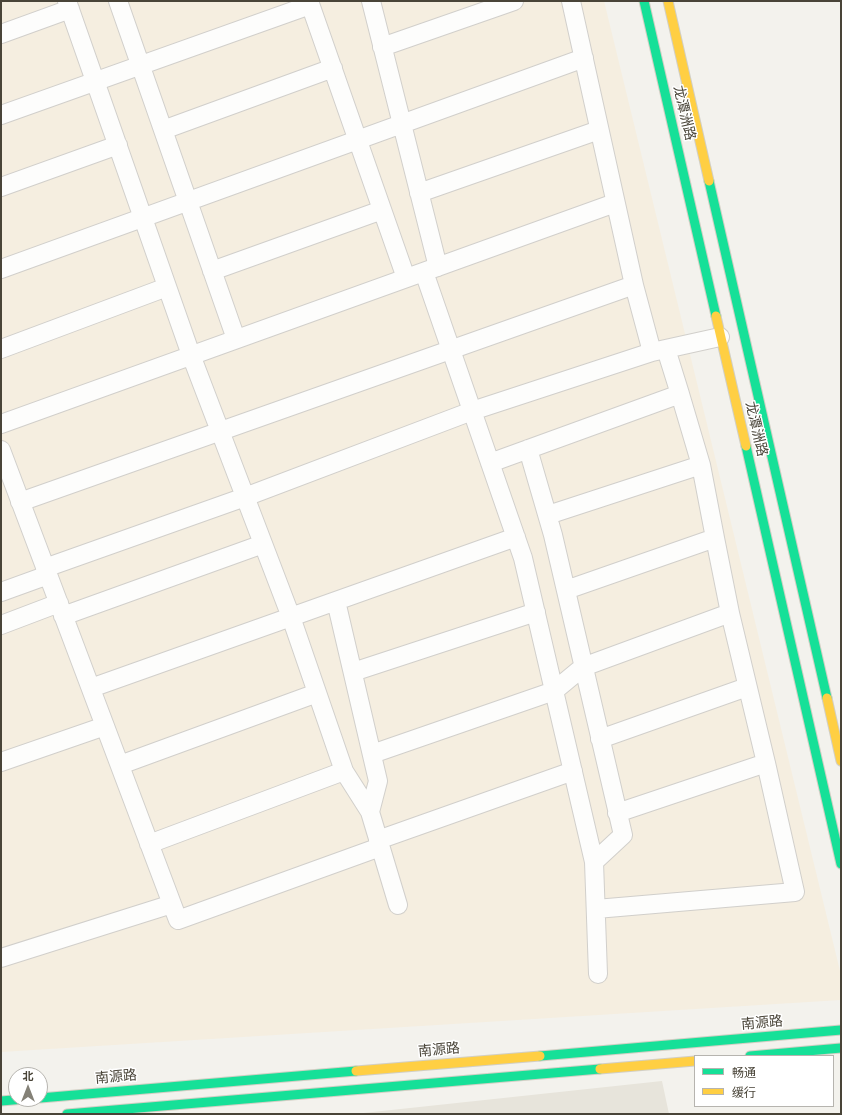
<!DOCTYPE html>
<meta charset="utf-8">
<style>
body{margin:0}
#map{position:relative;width:842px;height:1115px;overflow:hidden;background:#f3f2ed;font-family:Montserrat,"Noto Sans SC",sans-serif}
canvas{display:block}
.frame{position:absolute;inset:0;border:2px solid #494438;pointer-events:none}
.legend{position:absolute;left:694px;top:1055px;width:140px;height:52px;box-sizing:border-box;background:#fff;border:1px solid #b6b4af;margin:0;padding:5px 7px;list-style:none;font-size:12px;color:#494438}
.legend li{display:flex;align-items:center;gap:8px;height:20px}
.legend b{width:20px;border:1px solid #b6b4af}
.north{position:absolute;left:8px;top:1067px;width:40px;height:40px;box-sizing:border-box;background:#fff;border:1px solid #b6b4af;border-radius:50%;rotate:0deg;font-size:11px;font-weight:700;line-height:16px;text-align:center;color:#494438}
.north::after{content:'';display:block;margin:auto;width:14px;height:18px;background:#848177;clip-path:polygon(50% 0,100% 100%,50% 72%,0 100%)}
</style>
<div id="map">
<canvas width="842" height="1115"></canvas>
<div class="frame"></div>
<ul class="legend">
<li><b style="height:5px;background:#16e098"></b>畅通</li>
<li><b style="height:5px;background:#ffcf43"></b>缓行</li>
</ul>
<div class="north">北</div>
</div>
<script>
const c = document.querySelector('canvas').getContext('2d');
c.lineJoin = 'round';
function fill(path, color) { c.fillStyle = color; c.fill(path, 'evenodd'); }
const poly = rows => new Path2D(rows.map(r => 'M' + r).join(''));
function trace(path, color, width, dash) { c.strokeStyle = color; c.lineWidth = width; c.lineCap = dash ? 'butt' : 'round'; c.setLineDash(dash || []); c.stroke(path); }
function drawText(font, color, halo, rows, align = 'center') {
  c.font = font + ' Montserrat,"Noto Sans SC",sans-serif'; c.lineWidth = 3; c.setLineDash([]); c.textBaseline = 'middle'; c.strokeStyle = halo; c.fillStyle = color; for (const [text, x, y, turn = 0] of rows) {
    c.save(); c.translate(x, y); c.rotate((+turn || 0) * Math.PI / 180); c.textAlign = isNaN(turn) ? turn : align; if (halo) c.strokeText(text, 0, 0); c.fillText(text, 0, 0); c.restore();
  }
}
const residential = poly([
 [662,1081,669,1114,354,1114]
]);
const commercial = poly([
 [1,1,604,1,841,975,841,1000,1,1052]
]);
const street = poly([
 [67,1,191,355,291,617,344,771,370,812,398,905],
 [118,1,236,339],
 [309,1,406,278],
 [371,1,438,267],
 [1,34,70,9],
 [382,47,514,1],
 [1,115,310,5],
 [163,130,333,68],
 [1,187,118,145],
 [419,193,599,130],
 [1,269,584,58],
 [212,271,382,210],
 [424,272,523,558,594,862,598,974],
 [634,285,652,352,720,337],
 [1,349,167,287],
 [1,424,615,203],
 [528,449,553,535,623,835,594,862],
 [1,450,178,920,380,847],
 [490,463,680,394,666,349],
 [20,502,634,285,571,1],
 [548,515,701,465,680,394],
 [45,568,245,497,472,411,652,352],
 [566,590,715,538,701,465],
 [1,592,48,575],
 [336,601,378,781,370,812],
 [63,616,263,544],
 [1,625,59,603],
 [353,672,536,612],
 [91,688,516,537],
 [600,739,747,687],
 [372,754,554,691,583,667,730,613,715,538],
 [1,762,105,726],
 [120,765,317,693],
 [617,813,766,763,730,613],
 [378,840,573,771],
 [149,844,344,771],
 [596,909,795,892,766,763],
 [1,958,172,904]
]);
const fast = poly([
 [644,1,716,316],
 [709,181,827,698],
 [746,446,841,864],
 [540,1056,841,1030],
 [750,1056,841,1048],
 [40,1098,356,1071],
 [1,1101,25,1099],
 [67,1114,600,1069]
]);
const slow = poly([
 [668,1,709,181],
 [716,316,746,446],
 [827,698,841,761],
 [600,1069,695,1061],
 [356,1071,540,1056]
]);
const streetNames = [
 ["龙潭洲路",684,113,77],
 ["龙潭洲路",756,429,77],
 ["南源路",762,1023,-5],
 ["南源路",439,1050,-5],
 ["南源路",116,1077,-5]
];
fill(residential, '#e7e4db');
fill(commercial, '#f5eee0');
trace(street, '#d1cfcb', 20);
trace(fast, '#d2cfc4', 11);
trace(slow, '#d2cfc4', 11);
trace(street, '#fdfdfc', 18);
trace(fast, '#16e098', 9);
trace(slow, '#ffcf43', 9);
drawText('14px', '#494438', '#fff', streetNames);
</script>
